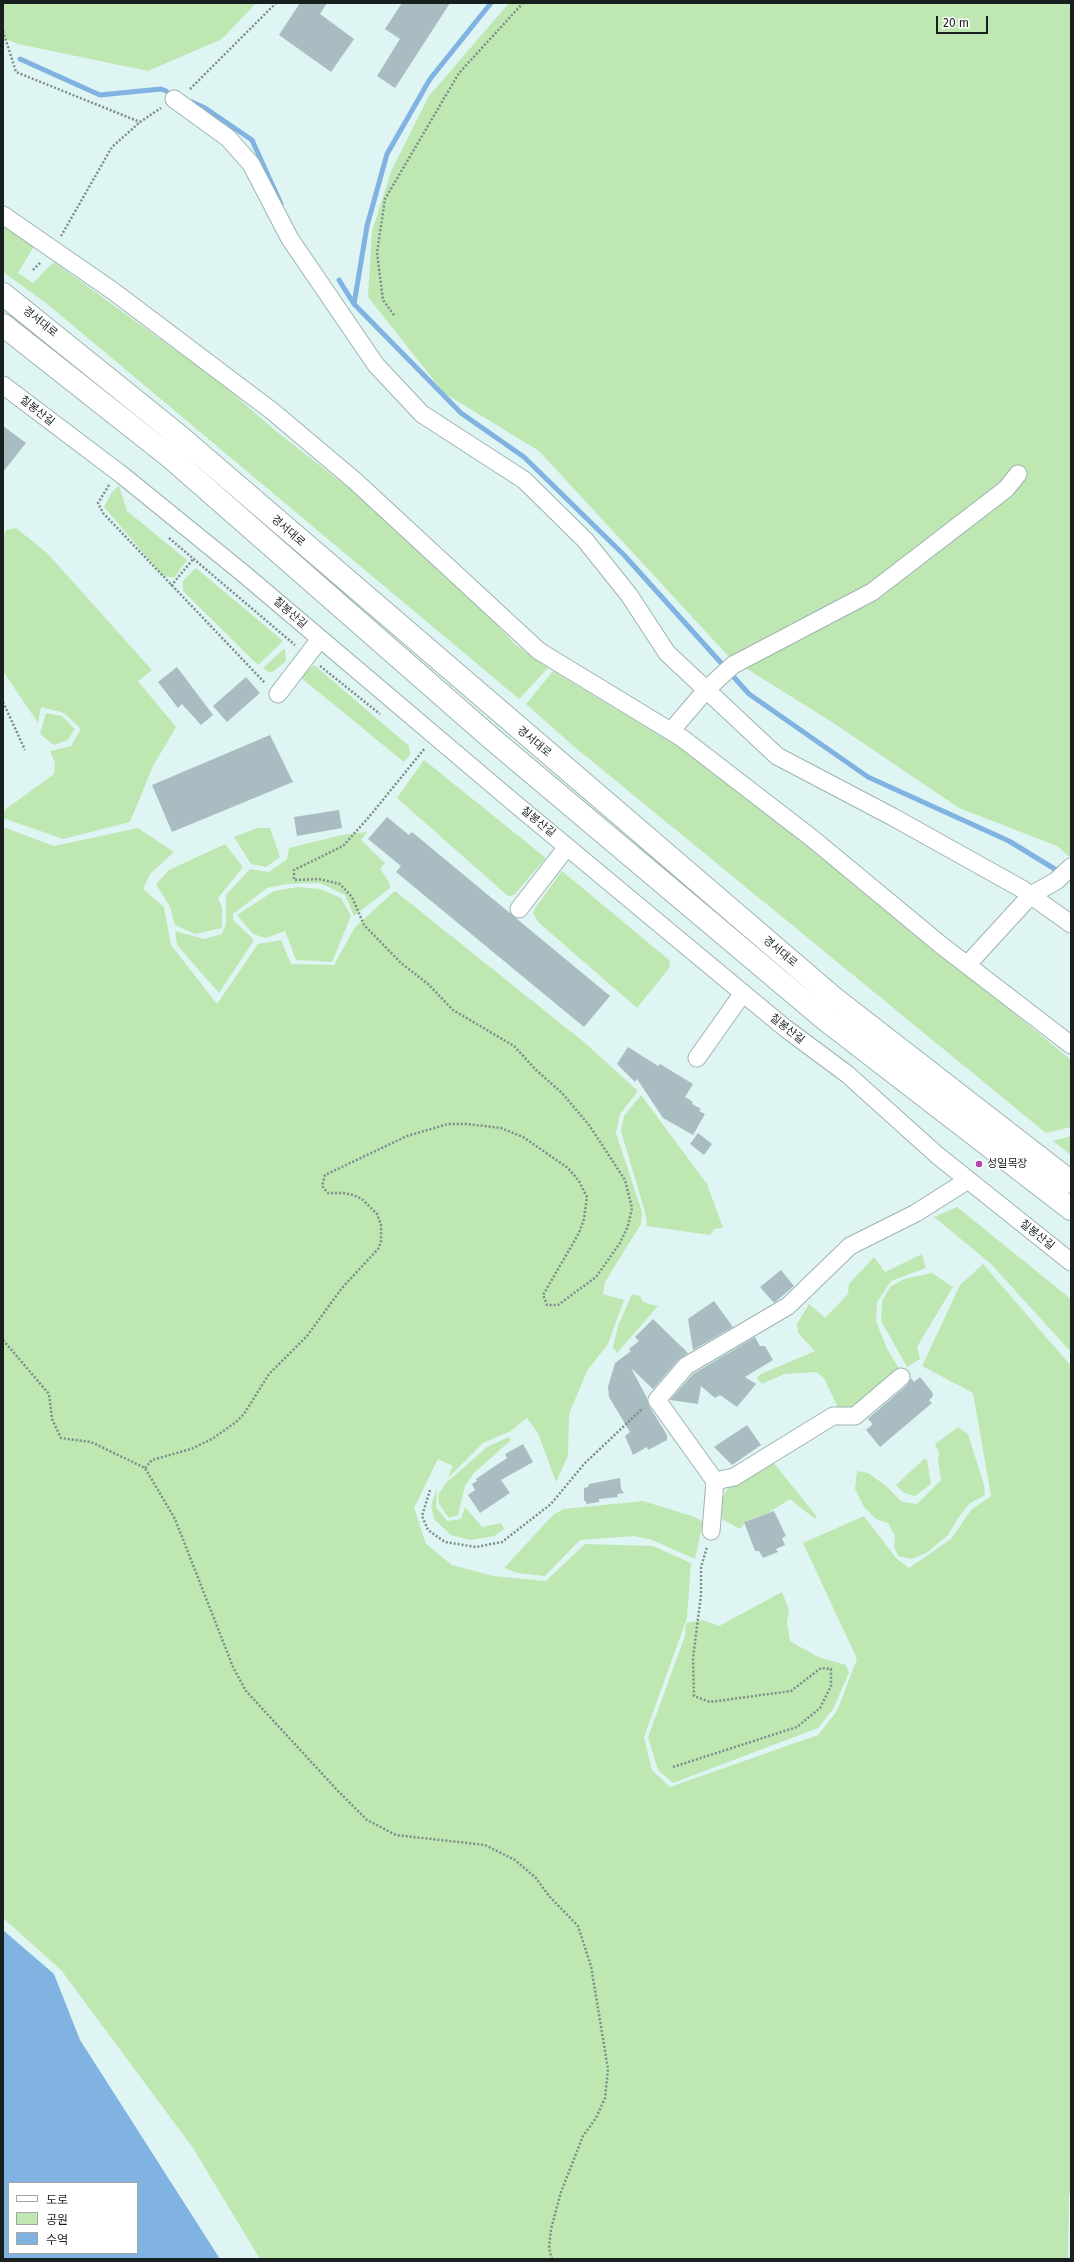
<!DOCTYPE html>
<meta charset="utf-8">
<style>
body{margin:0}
#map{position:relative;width:1074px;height:2262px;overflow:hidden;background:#dff5f3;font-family:"Fira Sans","Noto Sans KR",sans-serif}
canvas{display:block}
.frame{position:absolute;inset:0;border:4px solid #18201f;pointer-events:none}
.legend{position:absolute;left:8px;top:2182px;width:130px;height:72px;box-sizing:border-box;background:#fff;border:1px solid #a3a6a5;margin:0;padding:5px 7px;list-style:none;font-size:12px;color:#18201f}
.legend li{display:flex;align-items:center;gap:8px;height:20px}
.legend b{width:20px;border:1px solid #a3a6a5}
.scale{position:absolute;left:936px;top:16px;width:52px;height:18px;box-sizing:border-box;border:2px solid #18201f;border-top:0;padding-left:5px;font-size:12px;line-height:14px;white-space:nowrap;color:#18201f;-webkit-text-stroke:3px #fff;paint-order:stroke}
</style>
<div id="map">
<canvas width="1074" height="2262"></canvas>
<div class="frame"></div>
<ul class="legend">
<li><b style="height:5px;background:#fff"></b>도로</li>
<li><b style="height:11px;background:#bfe7b2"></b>공원</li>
<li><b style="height:11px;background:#80b3e2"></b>수역</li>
</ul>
<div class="scale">20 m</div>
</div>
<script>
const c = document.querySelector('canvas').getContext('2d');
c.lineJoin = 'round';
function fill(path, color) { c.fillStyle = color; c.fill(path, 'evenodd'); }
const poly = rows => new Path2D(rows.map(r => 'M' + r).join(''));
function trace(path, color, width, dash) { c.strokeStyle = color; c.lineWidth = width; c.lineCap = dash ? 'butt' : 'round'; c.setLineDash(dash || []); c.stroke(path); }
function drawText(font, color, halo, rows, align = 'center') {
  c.font = font + ' "Fira Sans","Noto Sans KR",sans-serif'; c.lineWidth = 3; c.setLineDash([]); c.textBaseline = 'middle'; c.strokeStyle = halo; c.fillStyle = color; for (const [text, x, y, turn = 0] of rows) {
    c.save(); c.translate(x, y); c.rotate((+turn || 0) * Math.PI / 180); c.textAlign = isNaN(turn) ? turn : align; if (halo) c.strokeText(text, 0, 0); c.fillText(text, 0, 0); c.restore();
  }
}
const green = poly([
 [3,3,256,3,222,39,148,71,18,44,3,38],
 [509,3,1071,3,1071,858,1057,846,959,808,832,722,731,659,539,451,444,393,368,297,372,231,392,169,429,96],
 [3,226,34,246,18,273,33,283,54,262,222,384,277,432,411,536,516,645,548,668,519,699,46,303,3,272],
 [119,486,127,511,187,560,174,578,163,576,104,507,112,492],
 [16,528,47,553,152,670,138,681,176,727,153,766,130,822,63,839,3,818,3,811,54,774,55,763,50,751,71,746,81,729,64,713,41,707,38,723,3,671,3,539,6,530],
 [196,568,283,641,258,665,183,591,183,581],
 [285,648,286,661,274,671,269,672,263,668],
 [314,665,409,746,410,755,404,762,300,677],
 [553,671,710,766,779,820,1071,1060,1071,1127,1046,1133,571,744,526,704],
 [46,713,62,716,75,729,68,740,54,745,40,734],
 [424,760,546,858,514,895,508,896,397,798],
 [3,827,54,846,138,828,174,852,150,874,143,889,164,907,171,945,217,1004,258,944,281,940,291,964,334,965,355,927,395,891,585,1043,638,1091,620,1114,616,1133,642,1212,641,1224,605,1282,603,1294,624,1300,608,1344,587,1371,569,1414,568,1456,556,1482,538,1433,527,1418,511,1431,483,1443,448,1478,453,1466,438,1459,414,1508,426,1544,452,1565,493,1576,546,1581,585,1544,653,1546,691,1563,687,1618,644,1737,652,1770,670,1787,818,1735,837,1711,857,1659,803,1543,864,1516,896,1558,909,1568,951,1539,971,1510,991,1496,973,1393,922,1366,960,1285,983,1264,1071,1366,1071,2193,1069,2194,1068,2259,260,2259,193,2148,61,1970,3,1918],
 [257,828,270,828,280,857,266,867,251,864,234,837],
 [367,832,361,840,385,863,380,869,389,882,390,888,354,916,345,895,320,883,286,884,267,888,233,914,233,920,254,940,219,993,177,945,175,931,204,939,222,934,226,924,226,895,250,869,269,872,287,859,289,848,342,835],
 [225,844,243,867,218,898,222,908,222,928,195,934,175,925,170,907,156,884,169,870],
 [562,871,669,960,670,967,637,1008,538,922,533,913,535,908],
 [298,887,320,889,341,898,351,916,332,962,296,960,285,931,266,938,253,934,237,915,274,891],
 [641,1095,707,1184,723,1228,714,1229,710,1235,647,1226,645,1212,621,1131,624,1116],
 [1071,1136,1071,1155,1053,1141],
 [957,1207,1071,1299,1071,1352,991,1264,934,1217],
 [922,1254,926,1268,891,1281,877,1302,876,1321,887,1349,900,1370,850,1410,838,1408,824,1378,816,1372,784,1374,762,1384,757,1378,761,1374,815,1351,798,1333,797,1324,809,1304,825,1318,848,1294,849,1284,874,1257,885,1272],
 [932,1273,953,1287,917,1347,920,1359,907,1367,881,1321,882,1301,890,1287,904,1279],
 [632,1294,640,1296,643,1302,658,1306,617,1353,613,1347,618,1326],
 [958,1427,968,1434,984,1485,985,1495,969,1504,958,1518,948,1535,928,1552,912,1559,898,1556,894,1546,895,1536,888,1523,876,1519,864,1507,855,1489,857,1471,868,1473,885,1485,902,1502,917,1504,941,1480,938,1460,939,1453,935,1444],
 [509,1437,511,1440,474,1473,465,1486,458,1515,449,1518,439,1504,438,1495,445,1484,487,1447],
 [770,1458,817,1517,815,1519,790,1499,768,1513,747,1520,740,1529,722,1519,721,1500,728,1488],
 [924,1459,927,1460,931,1484,915,1496,904,1493,896,1485],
 [437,1488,436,1507,447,1521,461,1519,465,1507,482,1527,501,1523,504,1529,494,1536,470,1540,451,1535,434,1519,431,1506],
 [643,1501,695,1517,703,1522,695,1559,652,1540,634,1536,580,1540,545,1576,517,1573,504,1568,554,1514,564,1509],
 [782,1592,789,1610,787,1622,790,1641,818,1657,846,1665,849,1673,833,1709,818,1728,673,1783,658,1770,648,1737,685,1636,686,1623,703,1620,719,1626]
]);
const water = poly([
 [3,1930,54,1974,80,2040,220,2259,3,2259],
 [9,2183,137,2183,137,2253,9,2253]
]);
const stream = poly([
 [20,59,100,95,161,89,166,91],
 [192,102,205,108,252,140,281,204],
 [339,280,354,304,461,413,524,457,624,555,749,694,868,777,1009,841,1071,879],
 [354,304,367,226,387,154,430,79,491,3]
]);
const building = poly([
 [300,3,327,3,320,14,354,39,331,72,279,35],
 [402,3,450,3,395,88,377,76,400,39,385,29],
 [3,426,26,443,3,472],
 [177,667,213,715,201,725,182,704,178,708,158,682],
 [246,677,260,693,227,722,213,706],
 [270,735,293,782,172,832,152,785],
 [339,810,342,828,297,836,294,817],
 [387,817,409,835,412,832,610,996,584,1027,396,872,401,866,368,839],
 [628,1047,658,1066,660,1064,693,1084,685,1097,693,1102,692,1104,701,1109,699,1111,705,1114,693,1135,663,1118,637,1079,635,1082,617,1064],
 [698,1133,712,1144,704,1155,690,1144],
 [781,1270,794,1286,774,1303,760,1287],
 [714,1301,733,1327,693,1350,688,1319],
 [653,1319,688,1353,678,1360,653,1389,631,1368,647,1398,649,1406,667,1435,667,1440,648,1450,647,1447,633,1455,625,1436,630,1432,609,1397,608,1387,615,1363,631,1351,629,1349,639,1341,635,1337],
 [755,1337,760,1346,765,1346,773,1360,745,1377,756,1384,737,1407,720,1395,715,1398,701,1386,698,1404,670,1400,693,1374],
 [920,1377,932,1392,933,1396,929,1400,932,1403,880,1447,866,1430,873,1424,868,1419,870,1417,907,1385,911,1378,914,1382],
 [747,1425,761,1445,732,1465,714,1447],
 [523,1444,533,1462,501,1480,510,1493,480,1513,468,1495,475,1490,472,1484,477,1481,476,1479,507,1458,505,1454],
 [620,1478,621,1489,624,1493,617,1494,618,1497,599,1499,599,1502,586,1504,586,1501,584,1501,584,1488,588,1487,589,1484],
 [774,1511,786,1536,782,1538,785,1545,776,1549,778,1552,763,1558,759,1551,755,1551,744,1522]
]);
const path = poly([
 [3,31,16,72,140,122],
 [190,89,276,3],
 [61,236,112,147,140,122,161,108],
 [33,270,41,262],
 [394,315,383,300,377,253,385,199,459,73,523,3],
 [109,485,98,503,103,513,265,683],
 [169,538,295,645],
 [171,586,194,558],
 [320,666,380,714],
 [3,702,25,750],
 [3,1340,49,1394,52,1419,61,1438,91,1442,145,1468,175,1519,233,1667,246,1691,338,1791,367,1820,396,1835,485,1845,515,1860,536,1878,549,1896,578,1926,591,1966,608,2069,605,2098,596,2118,583,2136,561,2192,551,2229,549,2248,552,2259],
 [145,1468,152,1460,191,1449,212,1439,236,1422,244,1414,269,1374,307,1336,342,1288,378,1249,381,1242,381,1225,377,1214,362,1199,353,1195,344,1193,328,1193,322,1186,325,1175,407,1136,448,1124,467,1124,501,1128,523,1137,568,1168,579,1181,587,1197,584,1219,579,1233,543,1295,547,1305,558,1305,596,1277,620,1243,628,1226,632,1208,625,1180,589,1125,562,1093,536,1070,514,1046,453,1010,428,984,401,963,364,925,352,897,340,884,319,879,294,880,294,870,343,846,369,817,425,748],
 [430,1490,422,1516,428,1530,445,1542,476,1547,502,1542,551,1504,584,1464,643,1408],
 [673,1767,797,1727,820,1708,831,1686,831,1669,821,1668,791,1691,710,1702,694,1696,693,1658,701,1595,701,1567,707,1547]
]);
const minor = poly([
 [174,99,228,138,251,164,290,239,376,365,422,414,524,480,585,540,629,595,667,653,777,756,893,817,1022,889,1071,924],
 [3,215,113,291,272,411,354,480,539,651,682,738,813,839,941,945,1071,1045],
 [3,385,122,475,244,574,513,802,785,1028,847,1074,937,1155,1071,1262],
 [278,694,320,639],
 [671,731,707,689,733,665,872,592,1006,489,1018,474],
 [519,909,567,847],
 [967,965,1031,895,1056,881,1071,867],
 [697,1058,743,993],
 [715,1481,734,1477,833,1416,855,1416,901,1377],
 [711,1531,715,1481,657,1400,686,1366,788,1306,850,1246,916,1213,968,1180]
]);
const major = poly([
 [3,294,178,435,835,999,1071,1182],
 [3,325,169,456,491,738,826,1020,1071,1209]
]);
const markers = [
 [979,1164,4,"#ae48ad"]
];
const streetNames = [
 ["경서대로",40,322,39],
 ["칠봉산길",37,411,38],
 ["경서대로",288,531,41],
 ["칠봉산길",290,613,41],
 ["경서대로",534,742,40],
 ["칠봉산길",538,822,39],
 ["경서대로",780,952,40],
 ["칠봉산길",787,1029,38],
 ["칠봉산길",1037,1235,38]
];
const poiNames = [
 ["성일목장",987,1164]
];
fill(green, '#bfe7b2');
fill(water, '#80b3e2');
trace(stream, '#80b3e2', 5);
fill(building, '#a8bcc2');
trace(minor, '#9eb3b2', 19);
trace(major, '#9eb3b2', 24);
trace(path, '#7d8d8b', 2.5, [2, 2]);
trace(minor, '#fff', 17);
trace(major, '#fff', 22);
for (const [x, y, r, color] of markers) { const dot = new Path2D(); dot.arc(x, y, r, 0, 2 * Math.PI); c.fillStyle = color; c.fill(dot); trace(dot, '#fff', 1.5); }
drawText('11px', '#18201f', '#fff', streetNames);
drawText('11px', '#18201f', '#fff', poiNames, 'left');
</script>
